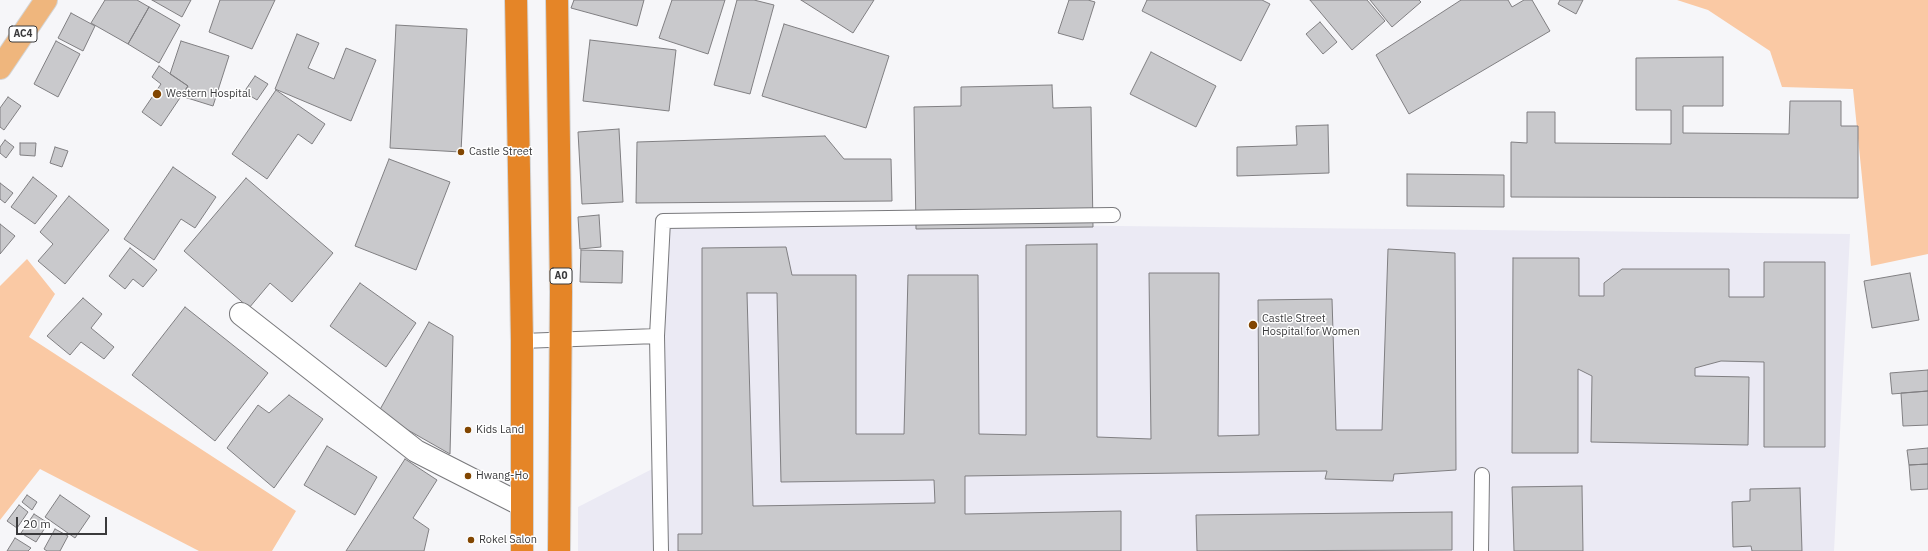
<!DOCTYPE html>
<style>
body{margin:0}
#map{position:relative;width:1928px;height:551px;overflow:hidden;background:#f6f6f9;font-family:"IBM Plex Sans",sans-serif}
canvas{display:block}
.scale{position:absolute;left:16px;top:517px;width:91px;height:18px;box-sizing:border-box;border:2px solid #3a3a3c;border-top:0;padding-left:5px;font-size:12px;line-height:14px;white-space:nowrap;color:#3a3a3c;-webkit-text-stroke:3px #fff;paint-order:stroke}
</style>
<div id="map">
<canvas width="1928" height="551"></canvas>
<div class="scale">20 m</div>
</div>
<script>
const c = document.querySelector('canvas').getContext('2d');
c.lineJoin = 'round';
function fill(path, color) { c.fillStyle = color; c.fill(path, 'evenodd'); }
const poly = rows => new Path2D(rows.map(r => 'M' + r).join(''));
function trace(path, color, width, dash) { c.strokeStyle = color; c.lineWidth = width; c.lineCap = dash ? 'butt' : 'round'; c.setLineDash(dash || []); c.stroke(path); }
function drawText(font, color, halo, rows, align = 'center') {
  c.font = font + ' "IBM Plex Sans",sans-serif'; c.lineWidth = 3; c.setLineDash([]); c.textBaseline = 'middle'; c.strokeStyle = halo; c.fillStyle = color; for (const [text, x, y, turn = 0] of rows) {
    c.save(); c.translate(x, y); c.rotate((+turn || 0) * Math.PI / 180); c.textAlign = isNaN(turn) ? turn : align; if (halo) c.strokeText(text, 0, 0); c.fillText(text, 0, 0); c.restore();
  }
}
const built = poly([
 [663,221,1850,234,1834,551,578,551,578,507,660,465]
]);
const green = poly([
 [1677,0,1928,0,1928,254,1871,266,1853,89,1782,87,1770,51,1708,10],
 [27,259,55,294,29,337,296,511,272,551,199,551,40,469,0,520,0,286]
]);
const building = poly([
 [105,0,137,0,149,7,128,44,91,23,105,0],
 [152,0,191,0,182,17,152,0],
 [220,0,275,0,252,49,209,32,220,0],
 [574,0,644,0,637,26,571,8,574,0],
 [672,0,725,0,708,54,659,38,672,0],
 [737,0,754,0,774,5,750,94,714,85,737,0],
 [801,0,874,0,853,33,801,0],
 [1069,0,1088,0,1095,2,1083,40,1058,33,1069,0],
 [1147,0,1262,0,1270,4,1241,61,1142,11,1147,0],
 [1310,0,1367,0,1385,21,1352,50,1310,0],
 [1370,0,1419,0,1421,2,1392,27,1370,0],
 [1461,0,1508,0,1512,7,1524,0,1532,0,1550,31,1409,114,1376,55,1461,0],
 [1560,0,1583,0,1576,14,1558,4,1560,0],
 [149,7,180,25,159,63,128,44,149,7],
 [71,13,95,26,83,51,58,38,71,13],
 [1320,22,1337,42,1323,54,1306,34,1320,22],
 [784,24,889,56,866,128,762,96,784,24],
 [396,25,467,29,461,152,390,148,396,25],
 [297,34,319,43,308,68,334,79,346,48,376,60,351,121,275,89,297,34],
 [590,40,676,50,669,111,583,101,590,40],
 [56,41,80,54,58,97,34,84,56,41],
 [181,41,229,56,213,106,181,96,188,86,170,74,181,41],
 [1151,52,1216,86,1196,127,1130,94,1151,52],
 [1723,57,1723,106,1683,106,1683,133,1789,134,1790,101,1841,101,1841,126,1858,126,1858,198,1511,197,1511,142,1527,143,1527,112,1555,112,1555,143,1671,144,1671,110,1636,110,1636,58,1723,57],
 [159,66,188,86,161,126,142,112,161,84,152,77,159,66],
 [255,76,268,84,257,100,244,92,255,76],
 [1052,85,1053,108,1091,107,1093,227,916,229,914,107,961,106,961,87,1052,85],
 [276,90,325,124,312,144,298,134,267,179,232,154,276,90],
 [8,97,21,106,4,130,0,127,0,108,8,97],
 [1328,125,1329,173,1237,176,1237,147,1297,145,1296,126,1328,125],
 [619,129,623,202,582,204,578,132,619,129],
 [825,136,844,159,891,159,892,201,636,203,637,142,825,136],
 [5,140,14,147,6,158,0,153,0,147,5,140],
 [20,143,36,143,35,156,20,155,20,143],
 [55,147,68,151,62,167,50,163,55,147],
 [389,159,450,182,416,270,355,246,389,159],
 [173,167,216,197,195,228,181,219,154,260,124,239,173,167],
 [1407,174,1504,175,1504,207,1407,206,1407,174],
 [33,177,57,196,35,224,11,207,33,177],
 [246,178,333,253,292,302,270,283,249,308,184,251,246,178],
 [0,183,13,193,5,203,0,199,0,183],
 [69,196,109,230,65,284,38,261,53,244,40,232,69,196],
 [599,215,601,247,580,249,578,217,599,215],
 [0,224,15,236,0,254,0,224],
 [1097,244,1097,437,1151,439,1149,273,1219,273,1218,436,1259,435,1258,300,1332,299,1336,430,1382,430,1388,249,1455,253,1456,470,1394,474,1393,481,1325,479,1327,471,965,476,965,514,1121,511,1121,551,678,551,678,534,702,534,702,248,786,247,792,275,856,275,856,434,904,434,908,275,978,275,979,434,1026,435,1026,245,1097,244],
 [747,293,777,293,781,482,934,480,935,503,753,506,747,293],
 [130,248,157,270,143,287,133,279,125,289,109,276,130,248],
 [581,250,623,251,622,283,580,282,581,250],
 [1513,258,1579,258,1579,296,1604,296,1604,283,1622,269,1729,269,1729,297,1764,297,1764,262,1825,262,1825,447,1764,447,1764,362,1721,361,1695,368,1695,376,1749,377,1748,445,1591,442,1592,376,1578,369,1578,453,1512,453,1513,258],
 [1910,273,1919,320,1872,328,1864,281,1910,273],
 [360,283,416,323,386,367,330,326,360,283],
 [83,298,102,314,91,328,114,347,104,359,81,342,70,355,47,336,83,298],
 [185,307,268,373,215,441,132,375,185,307],
 [429,322,453,336,450,454,378,413,429,322],
 [1928,370,1928,391,1892,394,1890,373,1928,370],
 [1928,391,1928,425,1903,426,1901,393,1928,391],
 [289,395,323,419,274,488,227,448,258,405,269,413,289,395],
 [327,446,377,477,355,515,304,485,327,446],
 [1928,448,1928,464,1909,465,1907,450,1928,448],
 [405,459,437,480,413,518,429,529,424,551,346,551,405,459],
 [1928,464,1928,489,1911,490,1909,465,1928,464],
 [1582,486,1583,551,1514,551,1512,487,1582,486],
 [1800,488,1802,551,1752,551,1751,546,1733,547,1732,502,1750,501,1750,489,1800,488],
 [27,495,37,502,32,510,22,502,27,495],
 [60,495,90,516,75,538,45,517,60,495],
 [19,505,28,512,17,528,7,521,19,505],
 [1452,512,1452,550,1197,551,1196,515,1452,512],
 [34,514,48,523,36,542,21,533,34,514],
 [55,529,68,536,60,551,47,551,44,549,55,529],
 [15,538,31,548,28,551,7,551,15,538]
]);
const lane = poly([
 [522,341,657,336],
 [661,551,657,336,663,221,1113,215],
 [1481,551,1482,475]
]);
const street = poly([
 [241,314,416,451,522,505]
]);
const primary = poly([
 [0,68,46,0]
]);
const highway = poly([
 [516,0,522,341,522,551],
 [557,0,561,292,559,551]
]);
const markers = [
 [157,94,5,"#824601"],
 [461,152,4,"#824601"],
 [1253,325,5,"#824601"],
 [468,430,4,"#824601"],
 [468,476,4,"#824601"],
 [471,540,4,"#824601"]
];
const shields = [
 [23,34,28],
 [561,276,22]
];
const shieldNames = [
 ["AC4",23,34],
 ["A0",561,276]
];
const poiNames = [
 ["Western Hospital",166,94],
 ["Castle Street",469,152],
 ["Castle Street",1262,319],
 ["Hospital for Women",1262,332],
 ["Kids Land",476,430],
 ["Hwang-Ho",476,476],
 ["Rokel Salon",479,540]
];
fill(built, '#ebeaf4');
fill(green, '#fac9a4');
fill(building, '#c9c9cc');
trace(building, '#807f82', 1);
trace(lane, '#79797c', 16);
trace(street, '#79797c', 24);
trace(primary, '#d4d4d4', 24);
trace(highway, '#d4d4d4', 24);
trace(lane, '#fff', 14);
trace(street, '#fff', 22);
trace(primary, '#efb67d', 22);
trace(highway, '#e58527', 22);
for (const [x, y, r, color] of markers) { const dot = new Path2D(); dot.arc(x, y, r, 0, 2 * Math.PI); c.fillStyle = color; c.fill(dot); trace(dot, '#fff', 1.5); }
for (const [x, y, w] of shields) { const box = new Path2D(); box.roundRect(x - w / 2, y - 8, w, 16, 3); c.fillStyle = '#fff'; c.fill(box); trace(box, '#3a3a3c', 1); }
drawText('bold 10px', '#3a3a3c', null, shieldNames);
drawText('11px', '#3a3a3c', '#fff', poiNames, 'left');
</script>
